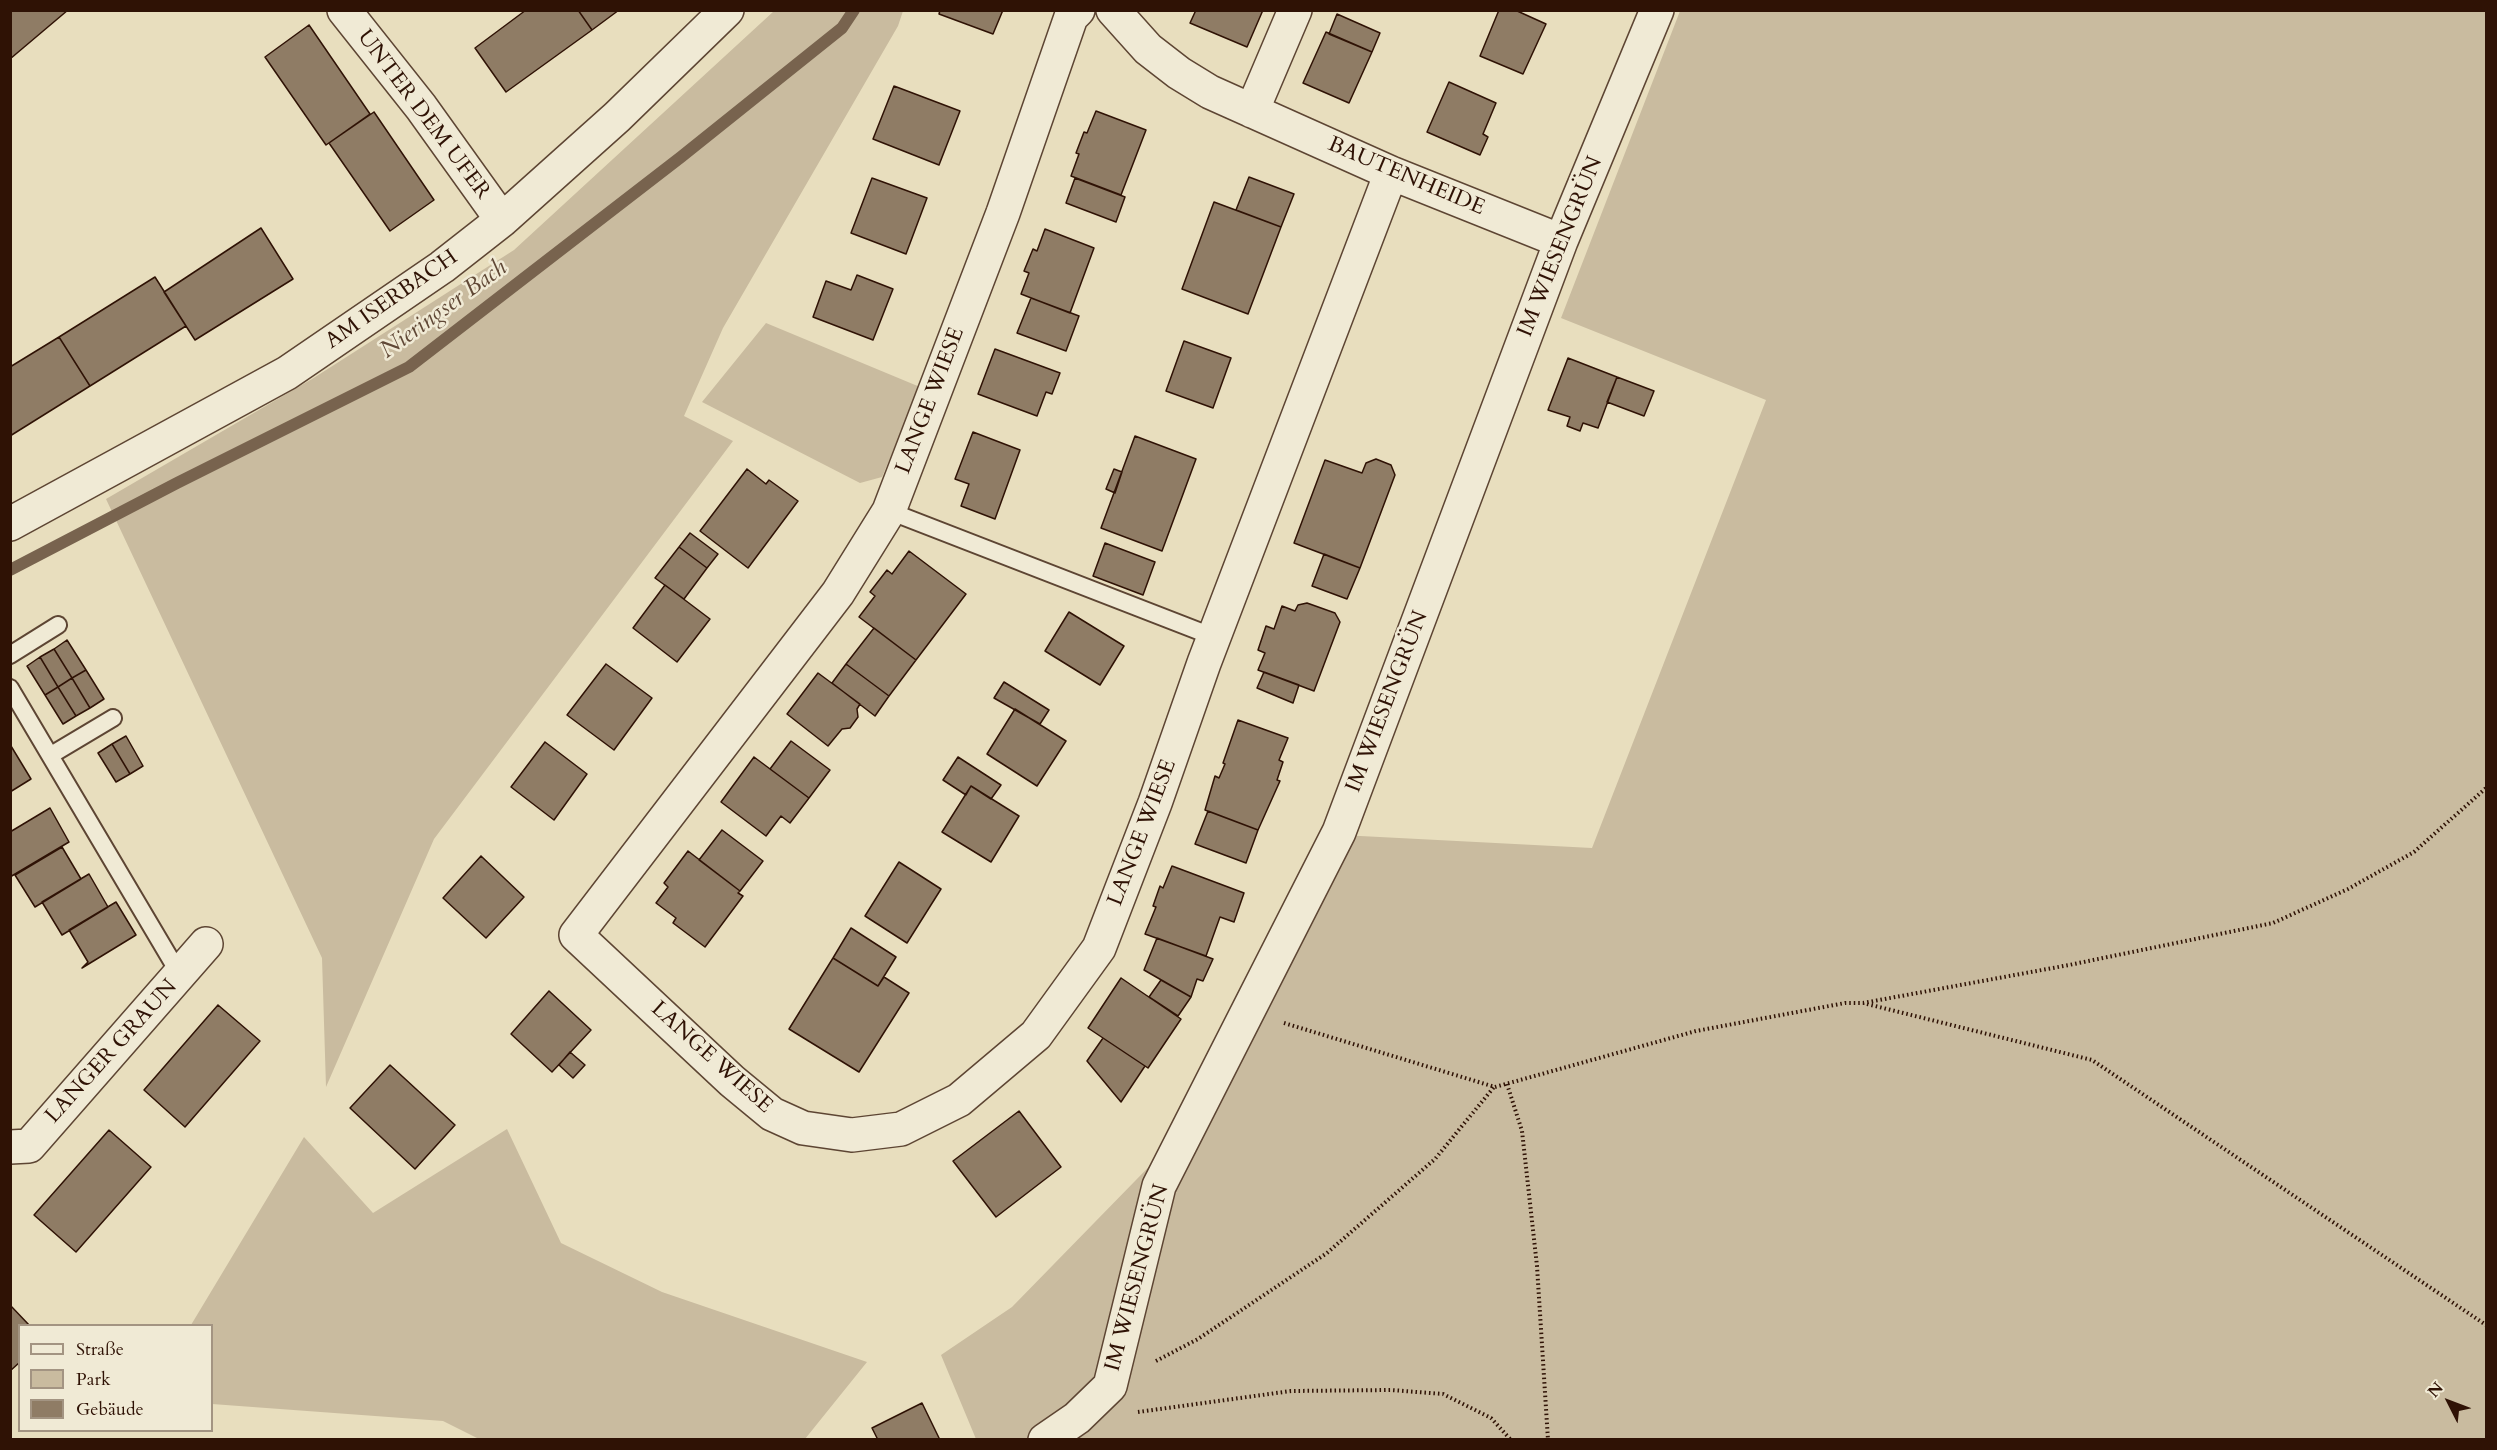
<!DOCTYPE html>
<meta charset="utf-8">
<style>
body{margin:0}
#map{position:relative;width:2497px;height:1450px;overflow:hidden;background:#e8debe;font-family:Cardo,serif}
canvas{display:block}
.frame{position:absolute;inset:0;border:12px solid #2f1205;pointer-events:none}
.legend{position:absolute;left:18px;top:1324px;width:195px;height:108px;box-sizing:border-box;background:#f0ead5;border:2px solid #a39482;margin:0;padding:8px 10px;list-style:none;font-size:18px;color:#2f1205}
.legend li{display:flex;align-items:center;gap:12px;height:30px}
.legend b{width:30px;border:2px solid #a39482}
.north{position:absolute;left:2419px;top:1372px;width:60px;height:60px;-webkit-text-stroke:4px #f0ead5;paint-order:stroke;rotate:312deg;font-size:16px;font-weight:700;line-height:24px;text-align:center;color:#2f1205}
.north::after{content:'';display:block;margin:auto;width:21px;height:27px;background:#2f1205;clip-path:polygon(50% 0,100% 100%,50% 72%,0 100%)}
</style>
<div id="map">
<canvas width="2497" height="1450"></canvas>
<div class="frame"></div>
<ul class="legend">
<li><b style="height:8px;background:#f0ead5"></b>Straße</li>
<li><b style="height:16px;background:#c9bb9f"></b>Park</li>
<li><b style="height:16px;background:#8f7c65"></b>Gebäude</li>
</ul>
<div class="north">N</div>
</div>
<script>
const c = document.querySelector('canvas').getContext('2d');
c.lineJoin = 'round';
function fill(path, color) { c.fillStyle = color; c.fill(path, 'evenodd'); }
const poly = rows => new Path2D(rows.map(r => 'M' + r).join(''));
function trace(path, color, width, dash) { c.strokeStyle = color; c.lineWidth = width; c.lineCap = dash ? 'butt' : 'round'; c.setLineDash(dash || []); c.stroke(path); }
function drawText(font, color, halo, rows, align = 'center') {
  c.font = font + ' Cardo,serif'; c.lineWidth = 5; c.setLineDash([]); c.textBaseline = 'middle'; c.strokeStyle = halo; c.fillStyle = color; for (const [text, x, y, turn = 0] of rows) {
    c.save(); c.translate(x, y); c.rotate((+turn || 0) * Math.PI / 180); c.textAlign = isNaN(turn) ? turn : align; if (halo) c.strokeText(text, 0, 0); c.fillText(text, 0, 0); c.restore();
  }
}
const green = poly([
 [774,11,903,11,898,26,723,328,684,416,733,441,434,839,326,1087,322,958,106,499,312,379,514,250],
 [1680,11,2486,11,2486,1439,976,1439,941,1355,1012,1307,1176,1139,1341,835,1592,848,1766,400,1561,318],
 [766,323,920,387,882,477,860,483,702,402],
 [507,1129,561,1243,662,1292,867,1362,805,1439,479,1439,443,1421,212,1404,212,1326,191,1325,304,1137,373,1213]
]);
const stream = poly([
 [10,570,177,483,409,367,681,157,842,28,854,10]
]);
const building = poly([
 [10,10,68,10,10,59,10,10],
 [526,10,578,10,592,30,506,92,475,48,526,10],
 [578,10,619,10,592,30,578,10],
 [940,10,1003,10,993,34,939,14,940,10],
 [1196,10,1263,10,1247,47,1190,23,1196,10],
 [1499,10,1515,10,1546,24,1523,74,1480,56,1499,10],
 [1337,14,1380,33,1372,52,1329,34,1337,14],
 [309,25,370,114,326,145,265,57,309,25],
 [1326,32,1372,52,1349,103,1303,83,1326,32],
 [1449,82,1496,103,1483,134,1488,137,1480,155,1427,132,1449,82],
 [894,86,960,111,939,165,873,139,894,86],
 [1096,111,1146,130,1121,195,1071,176,1079,154,1076,153,1084,132,1087,133,1096,111],
 [374,112,434,200,390,231,329,143,374,112],
 [1249,177,1294,194,1281,227,1236,210,1249,177],
 [872,178,927,198,906,254,851,233,872,178],
 [1075,178,1125,197,1116,222,1066,203,1075,178],
 [1214,202,1281,227,1248,314,1182,289,1214,202],
 [261,228,293,279,195,340,164,292,261,228],
 [1045,229,1094,248,1070,313,1021,294,1029,273,1024,271,1033,249,1037,251,1045,229],
 [857,275,893,289,873,340,813,317,826,281,851,290,857,275],
 [155,277,186,326,90,386,59,337,155,277],
 [1031,298,1079,316,1066,351,1017,333,1031,298],
 [59,337,90,386,10,436,10,367,59,337],
 [1184,341,1231,358,1213,408,1166,391,1184,341],
 [995,349,1060,373,1052,394,1046,392,1037,416,978,394,995,349],
 [1568,358,1617,377,1598,428,1583,423,1580,431,1567,426,1570,417,1548,410,1568,358],
 [1617,377,1654,391,1644,416,1607,402,1617,377],
 [973,432,1020,450,995,519,961,506,969,484,955,479,973,432],
 [1135,436,1196,459,1162,551,1101,528,1135,436],
 [1376,459,1391,465,1395,475,1360,568,1294,543,1325,460,1362,473,1366,463,1376,459],
 [747,469,766,484,769,480,798,501,748,568,700,531,747,469],
 [1114,469,1122,472,1115,493,1106,489,1114,469],
 [690,533,718,554,707,568,679,547,690,533],
 [1105,543,1155,562,1143,595,1093,576,1105,543],
 [679,547,707,568,684,599,655,578,679,547],
 [909,551,966,594,916,660,859,617,875,596,870,592,887,570,892,574,909,551],
 [1324,554,1360,568,1347,599,1312,586,1324,554],
 [665,585,710,619,677,662,633,628,665,585],
 [1307,603,1335,613,1340,622,1314,691,1258,670,1265,653,1258,650,1266,626,1274,629,1282,606,1295,611,1298,605,1307,603],
 [1069,612,1124,646,1100,685,1045,651,1069,612],
 [874,628,916,660,889,696,846,664,874,628],
 [67,640,86,670,72,678,54,649,67,640],
 [54,649,72,678,58,687,40,657,54,649],
 [40,657,58,687,45,695,27,666,40,657],
 [606,664,652,698,614,750,567,715,606,664],
 [846,664,889,696,875,716,832,683,846,664],
 [86,670,104,699,90,708,72,678,86,670],
 [1264,672,1299,685,1293,703,1257,688,1264,672],
 [818,673,860,704,857,709,858,717,850,728,842,729,828,746,787,714,818,673],
 [72,678,90,708,76,716,58,687,72,678],
 [1004,682,1049,710,1040,724,994,698,1004,682],
 [58,687,76,716,63,724,45,695,58,687],
 [1015,709,1066,741,1037,786,987,754,1015,709],
 [1238,720,1288,738,1279,760,1283,762,1277,780,1280,781,1258,830,1205,810,1215,776,1219,778,1225,764,1223,763,1238,720],
 [126,736,143,766,130,774,112,744,126,736],
 [791,741,830,770,809,798,770,769,791,741],
 [545,742,587,774,554,820,511,787,545,742],
 [112,744,130,774,116,782,98,753,112,744],
 [11,746,31,779,10,792,10,747,11,746],
 [754,757,809,798,790,823,781,816,766,836,721,802,754,757],
 [958,757,1001,785,991,799,971,786,966,795,943,780,958,757],
 [971,786,1019,816,991,862,942,832,971,786],
 [50,808,69,842,10,877,10,832,50,808],
 [1208,811,1258,830,1246,863,1195,844,1208,811],
 [722,830,763,861,740,891,699,860,722,830],
 [62,847,81,879,35,907,15,875,62,847],
 [688,851,740,891,738,893,743,896,705,947,673,923,676,918,656,903,668,887,664,883,688,851],
 [481,856,524,897,486,938,443,898,481,856],
 [899,862,941,889,907,943,865,916,899,862],
 [1172,866,1244,893,1234,922,1220,917,1206,956,1145,934,1156,907,1153,906,1160,886,1163,888,1172,866],
 [89,874,108,907,62,935,42,902,89,874],
 [116,902,136,935,82,968,88,962,69,930,116,902],
 [851,928,896,957,878,986,833,958,851,928],
 [1157,938,1213,959,1203,981,1197,979,1191,997,1144,970,1157,938],
 [833,958,878,986,884,977,909,993,859,1072,789,1029,833,958],
 [1121,978,1181,1019,1148,1068,1088,1028,1121,978],
 [1161,980,1191,997,1178,1016,1149,997,1161,980],
 [549,991,591,1030,552,1072,511,1034,549,991],
 [218,1005,260,1041,185,1127,144,1090,218,1005],
 [1103,1038,1145,1066,1121,1102,1087,1061,1103,1038],
 [570,1052,585,1065,573,1078,559,1065,570,1052],
 [390,1065,455,1125,415,1169,350,1108,390,1065],
 [1019,1111,1061,1167,996,1217,953,1161,1019,1111],
 [109,1130,151,1167,76,1252,34,1215,109,1130],
 [10,1305,30,1326,20,1326,20,1362,10,1371,10,1305],
 [922,1403,940,1440,878,1440,872,1428,922,1403]
]);
const path = poly([
 [1867,1004,2092,1060,2486,1325],
 [1284,1023,1495,1087,1696,1031,1845,1003,1863,1003,2069,965,2273,923,2348,889,2414,852,2486,788],
 [1507,1084,1522,1131,1537,1266,1548,1440],
 [1156,1361,1198,1339,1327,1253,1435,1159,1494,1087],
 [1138,1412,1291,1391,1391,1390,1443,1394,1491,1418,1511,1440]
]);
const lane = poly([
 [889,511,1214,637],
 [10,655,58,625],
 [10,688,180,975],
 [51,755,113,718]
]);
const street = poly([
 [344,10,421,107,502,220],
 [1078,10,1071,17,1003,213,889,511,838,593,576,935,732,1081,772,1114,803,1128,852,1135,901,1129,959,1100,1036,1035,1099,948,1155,803,1204,663,1391,173],
 [1113,10,1148,49,1179,73,1210,92,1391,173,1561,241],
 [1252,111,1295,10],
 [10,524,287,373,442,267,502,220,617,117,727,10],
 [10,1147,29,1146,206,944],
 [1045,1440,1077,1418,1110,1386,1159,1186,1339,832,1561,241,1657,10]
]);
const streetNames = [
 ["UNTER DEM UFER",423,115,53],
 ["BAUTENHEIDE",1406,177,23],
 ["IM WIESENGRÜN",1561,247,-68],
 ["AM ISERBACH",392,300,-35],
 ["LANGE WIESE",931,401,-69],
 ["IM WIESENGRÜN",1388,702,-69],
 ["LANGE WIESE",1143,833,-69],
 ["LANGER GRAUN",112,1052,-48],
 ["LANGE WIESE",711,1058,42],
 ["IM WIESENGRÜN",1138,1278,-75]
];
const waterNames = [
 ["Nieringser Bach",444,310,-36]
];
fill(green, '#c9bb9f');
trace(stream, '#78634e', 12);
fill(building, '#8f7c65');
trace(building, '#2f1205', 1.5);
trace(lane, '#5d4533', 20);
trace(street, '#5d4533', 36);
trace(path, '#2f1205', 4, [1.5, 3]);
trace(lane, '#f0ead5', 16);
trace(street, '#f0ead5', 33);
drawText('22px', '#2f1205', '#f0ead5', streetNames);
drawText('italic 24px', '#604836', '#f0ead5', waterNames);
</script>
